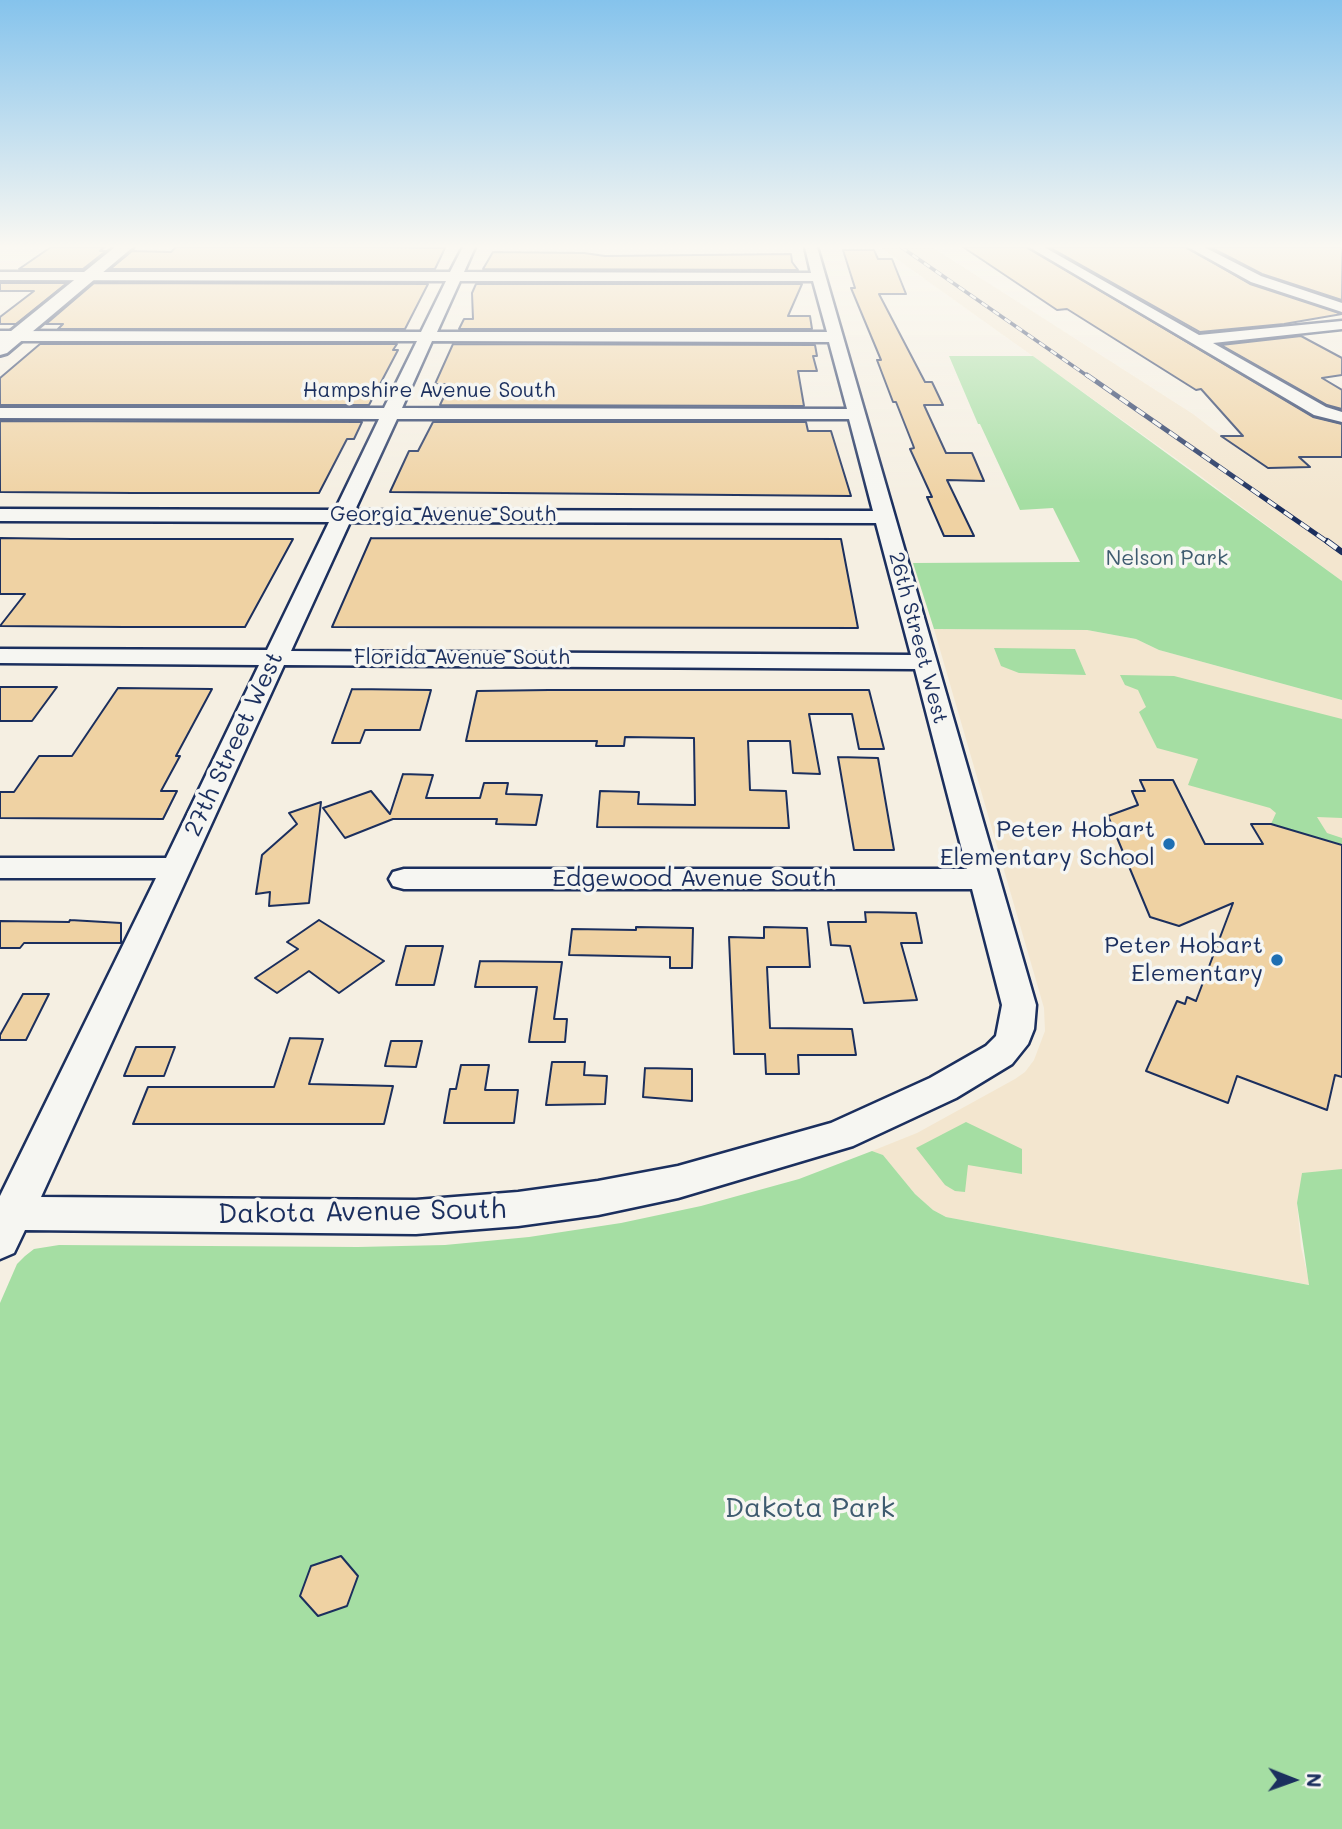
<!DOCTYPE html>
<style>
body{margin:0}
#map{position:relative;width:1342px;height:1829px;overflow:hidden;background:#f5efe2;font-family:Mali,sans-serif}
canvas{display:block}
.north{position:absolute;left:1258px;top:1745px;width:70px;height:70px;-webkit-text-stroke:5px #f6f6f2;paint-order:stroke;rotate:91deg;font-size:19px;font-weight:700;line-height:28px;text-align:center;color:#1b2f5e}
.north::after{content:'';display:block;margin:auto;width:24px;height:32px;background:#1b2f5e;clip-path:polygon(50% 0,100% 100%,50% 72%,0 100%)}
</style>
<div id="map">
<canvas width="1342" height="1829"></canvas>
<div class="north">N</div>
</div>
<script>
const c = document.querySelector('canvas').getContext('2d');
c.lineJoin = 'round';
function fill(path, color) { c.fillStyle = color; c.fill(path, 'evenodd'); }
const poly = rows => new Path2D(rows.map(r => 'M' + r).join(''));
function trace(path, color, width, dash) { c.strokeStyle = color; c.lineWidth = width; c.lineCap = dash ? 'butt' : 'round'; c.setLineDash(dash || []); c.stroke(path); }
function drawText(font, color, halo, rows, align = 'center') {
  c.font = font + ' Mali,sans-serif'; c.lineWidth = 7; c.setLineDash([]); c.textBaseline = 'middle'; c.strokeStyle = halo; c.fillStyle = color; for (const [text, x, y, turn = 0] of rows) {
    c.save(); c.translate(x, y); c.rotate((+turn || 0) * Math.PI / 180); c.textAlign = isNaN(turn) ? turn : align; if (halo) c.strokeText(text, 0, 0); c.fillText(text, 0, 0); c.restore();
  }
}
const built = poly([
 [880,247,932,247,1193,414,1250,458,1342,458,1342,581,1195,472],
 [934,629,1087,630,1136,639,1159,650,1342,700,1342,1169,1336,1171,1297,1203,1301,1247,1310,1285,946,1217,933,1210,915,1194,883,1155,872,1151,917,1133,1015,1079,1025,1072,1034,1060,1045,1031,1044,1008]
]);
const green = poly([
 [949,356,1033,356,1342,581,1342,700,1159,650,1136,639,1087,630,934,629,913,563,1080,562,1053,508,1020,510,980,424,978,424],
 [994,648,1075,649,1086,675,1019,673,1001,666],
 [1120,675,1174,676,1342,719,1342,818,1317,817,1327,833,1342,838,1342,845,1271,824,1276,813,1270,808,1188,785,1198,759,1157,748,1139,712,1146,707,1138,690,1125,685],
 [966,1122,1022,1149,1022,1174,968,1165,965,1192,955,1191,945,1185,916,1148],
 [872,1151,883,1155,915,1194,933,1210,946,1217,1309,1285,1297,1203,1302,1173,1342,1169,1342,1829,0,1829,0,1303,17,1264,25,1256,34,1249,59,1245,358,1247,445,1245,529,1237,621,1223,701,1206,799,1179]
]);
const building = poly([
 [51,247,105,247,100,251,106,251,83,269,19,269,51,247],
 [176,247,368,247,445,248,435,269,110,269,132,251,171,252,176,247],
 [963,247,1027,247,1313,417,1342,424,1342,457,1299,457,1310,467,1268,468,1221,436,1243,436,1201,389,1196,390,1067,309,1057,310,963,247],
 [1049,247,1186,247,1250,284,1342,314,1284,324,1200,332,1049,247],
 [1210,247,1342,247,1342,300,1262,274,1210,247],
 [843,250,874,250,878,259,892,259,906,294,879,294,925,382,932,382,943,405,924,405,946,453,972,453,984,481,947,480,974,536,944,536,927,497,932,497,910,449,914,448,913,445,896,402,893,402,877,360,881,360,851,288,855,288,843,250],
 [493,252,584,253,605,256,791,254,792,262,798,270,483,269,493,252],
 [0,283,67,283,16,324,0,324,0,317,34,291,0,291,0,283],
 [94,283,428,284,405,329,58,329,63,324,46,324,94,283],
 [476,284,802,284,788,316,810,316,812,329,459,329,464,319,473,319,472,293,476,284],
 [1301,336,1342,358,1342,375,1322,378,1342,390,1342,409,1327,405,1221,345,1301,336],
 [40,344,397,344,393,350,398,350,369,405,0,405,0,378,40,344],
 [453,344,815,345,817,356,813,356,817,371,798,371,804,406,440,405,450,384,435,384,453,344],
 [0,421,362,422,354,439,347,439,319,493,133,493,0,492,0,421],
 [433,422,806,422,808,431,831,431,851,496,390,492,409,451,418,451,433,422],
 [0,538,72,539,293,539,245,627,124,627,0,626,25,594,0,594,0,538],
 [371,538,841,539,858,628,332,627,371,538],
 [0,687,57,687,32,721,0,721,0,687],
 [118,688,212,689,176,756,180,756,161,791,177,791,163,819,0,818,0,792,14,792,39,756,72,756,118,688],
 [352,689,431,690,420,730,365,730,360,743,332,743,352,689],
 [549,690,869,690,884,749,859,749,852,714,809,714,820,774,793,773,790,741,748,741,750,790,786,791,789,828,597,827,600,791,639,792,638,804,695,805,694,738,625,737,624,746,596,746,597,741,466,741,477,691,549,690],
 [838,757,878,758,894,850,854,850,838,757],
 [403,774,433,775,426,798,480,798,484,783,508,783,506,794,542,795,536,825,496,824,497,819,393,819,345,838,323,808,371,791,390,814,403,774],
 [1140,780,1173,780,1205,844,1263,844,1251,824,1271,824,1342,845,1342,1077,1335,1075,1327,1110,1237,1076,1228,1103,1146,1071,1177,1001,1185,1004,1187,997,1196,1001,1233,903,1179,926,1150,917,1108,816,1138,805,1132,791,1145,791,1140,780],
 [321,802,309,903,269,906,270,892,256,894,262,855,297,824,289,813,321,802],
 [865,912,916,913,922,943,901,943,917,1000,864,1003,850,946,831,945,828,922,866,922,865,912],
 [70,920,121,923,121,943,24,943,20,948,0,948,0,921,69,922,70,920],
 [319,920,384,961,339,993,309,971,277,993,255,978,298,949,287,942,319,920],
 [636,927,693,928,692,968,670,968,670,957,569,955,572,929,636,930,636,927],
 [764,927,807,928,810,967,767,967,770,1028,852,1029,856,1055,798,1055,799,1074,766,1074,765,1054,734,1054,729,937,764,938,764,927],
 [406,946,443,946,434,985,396,985,406,946],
 [480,961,562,962,554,1019,567,1019,565,1042,529,1042,537,987,475,987,480,961],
 [23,994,49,994,26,1040,0,1040,0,1035,23,994],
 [290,1038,323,1039,309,1084,393,1086,384,1124,133,1124,148,1087,274,1087,290,1038],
 [391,1041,422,1041,416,1067,385,1066,391,1041],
 [136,1047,175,1047,164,1076,124,1076,136,1047],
 [552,1062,585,1062,584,1075,607,1076,605,1104,546,1105,552,1062],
 [461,1065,489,1065,485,1090,518,1090,514,1123,444,1123,450,1089,456,1089,461,1065],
 [645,1068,692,1069,692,1101,643,1097,645,1068],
 [341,1556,358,1576,347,1606,318,1616,300,1596,311,1566,341,1556]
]);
const street = poly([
 [463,247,475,247,464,272,811,273,805,247,817,247,1036,1005,1034,1029,1028,1044,1012,1064,956,1098,853,1146,678,1198,598,1215,518,1226,416,1234,25,1230,14,1253,0,1259,0,1196,156,878,0,878,0,858,166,858,259,665,0,663,0,649,267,650,329,522,0,521,0,509,335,510,379,419,0,418,0,408,384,408,417,341,0,341,0,331,421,332,446,281,0,280,0,272,450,272,463,247],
 [460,281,813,281,827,332,437,332,460,281],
 [432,341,829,342,847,409,402,408,432,341],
 [397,419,849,419,873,511,355,510,397,419],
 [350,522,876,523,911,655,291,651,350,522],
 [284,665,915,669,967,869,404,869,393,872,389,879,393,886,404,889,972,889,1002,1005,996,1036,986,1046,930,1078,831,1123,678,1166,598,1181,518,1192,416,1200,41,1197,284,665],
 [1029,247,1044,247,1199,335,1342,321,1342,329,1213,343,1326,407,1342,412,1342,422,1314,415,1029,247],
 [1188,247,1204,247,1261,276,1342,303,1342,312,1251,282,1188,247]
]);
const secondary = poly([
 [115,247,133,247,7,353,0,355,0,340,115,247]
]);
const railFar2 = poly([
 [901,247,1089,377]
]);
const railFar1 = poly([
 [1087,375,1329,543]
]);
const rail = poly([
 [1327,541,1342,552]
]);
const markers = [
 [1169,844,7,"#1f6fb2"],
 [1277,960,7,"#1f6fb2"]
];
const farStreetnames = [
 ["Hampshire Avenue South",429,391],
 ["Georgia Avenue South",443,515],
 ["26th Street West",918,638,75],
 ["Florida Avenue South",462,658]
];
const farParknames = [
 ["Nelson Park",1167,559]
];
const streetNames = [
 ["27th Street West",234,744,-65],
 ["Edgewood Avenue South",694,879]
];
const poiNames = [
 ["Peter Hobart",1155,830],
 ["Elementary School",1155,858],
 ["Peter Hobart",1263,946],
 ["Elementary",1263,974]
];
const nearStreetnames = [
 ["Dakota Avenue South",362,1212,-1]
];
const nearParknames = [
 ["Dakota Park",810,1508]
];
fill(built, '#f3e6cf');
fill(green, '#a5dea3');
fill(building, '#efd2a3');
trace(building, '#1b2f5e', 2);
trace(street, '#1b2f5e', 5);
trace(secondary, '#1b2f5e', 6);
fill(street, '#f6f6f2');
fill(secondary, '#f6f6f2');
trace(railFar2, '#1b2f5e', 3.5);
trace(railFar1, '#1b2f5e', 5);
trace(rail, '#1b2f5e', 6);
trace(railFar2, '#f6f6f2', 2.5, [7]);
trace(railFar1, '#f6f6f2', 3.5, [10]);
trace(rail, '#f6f6f2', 4.5, [12]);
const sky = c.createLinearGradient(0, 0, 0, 503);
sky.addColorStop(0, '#85c3ec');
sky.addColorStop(0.49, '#faf8f2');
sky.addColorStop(1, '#faf8f200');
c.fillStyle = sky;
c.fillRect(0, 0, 1342, 503);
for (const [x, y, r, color] of markers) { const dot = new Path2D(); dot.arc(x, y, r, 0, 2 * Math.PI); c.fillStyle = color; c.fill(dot); trace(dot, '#f6f6f2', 2.5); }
drawText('21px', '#1b2f5e', '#f6f6f2', farStreetnames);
drawText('21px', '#3e5b6f', '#f6f6f2', farParknames);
drawText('24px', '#1b2f5e', '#f6f6f2', streetNames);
drawText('24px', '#1b2f5e', '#f6f6f2', poiNames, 'right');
drawText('28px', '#1b2f5e', '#f6f6f2', nearStreetnames);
drawText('28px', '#3e5b6f', '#f6f6f2', nearParknames);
</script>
